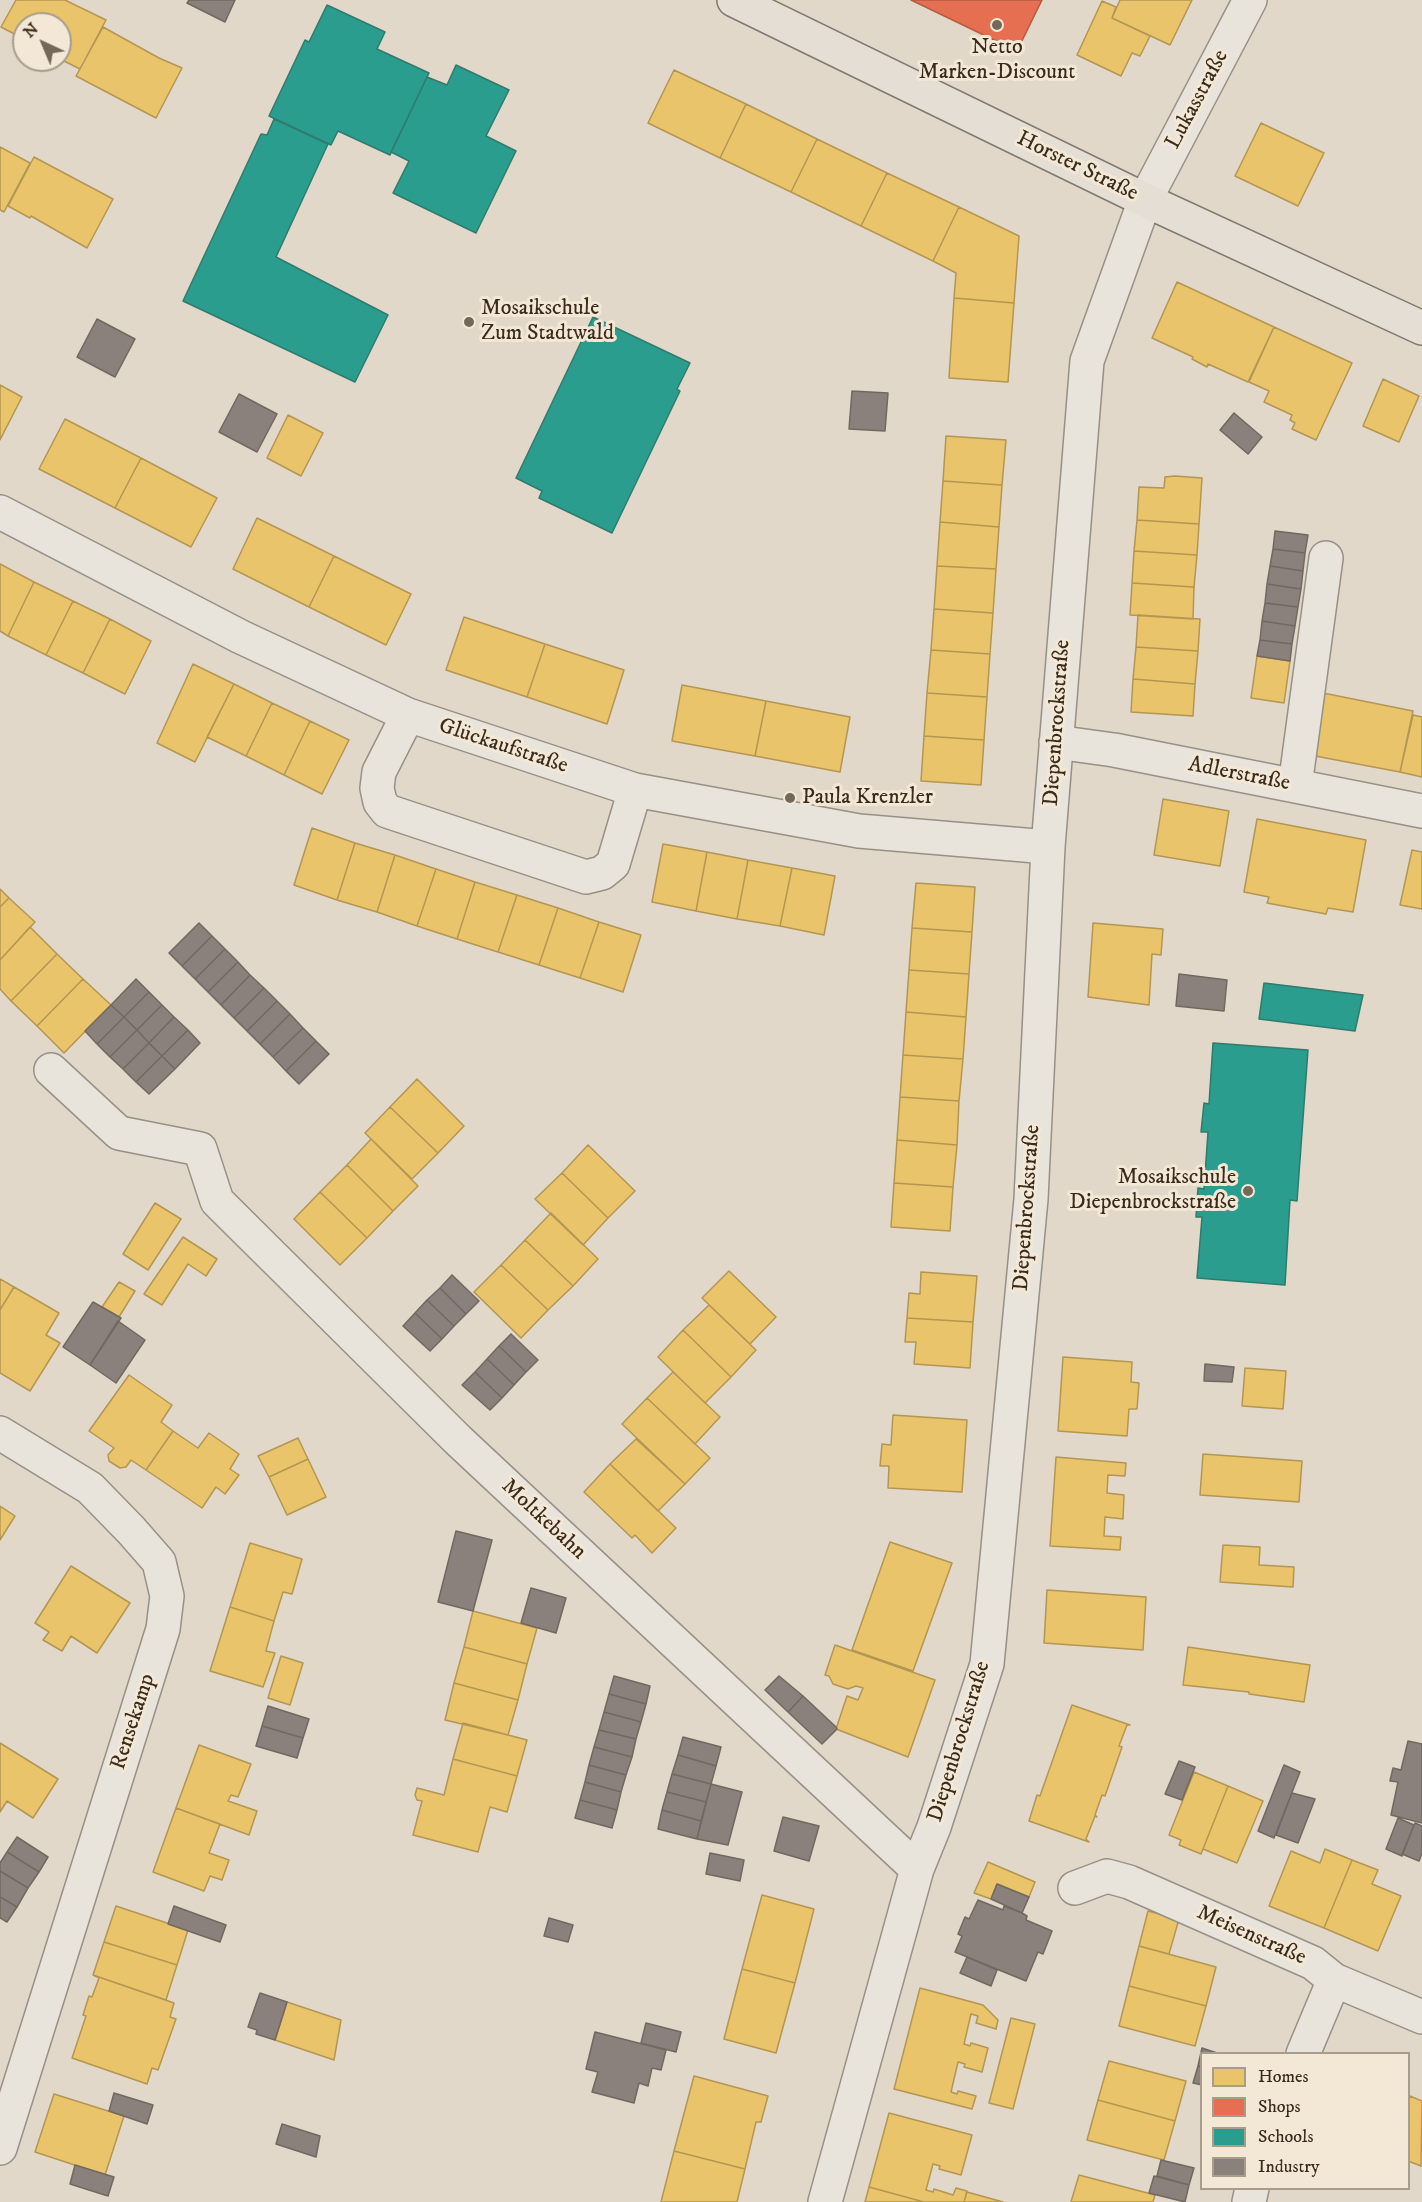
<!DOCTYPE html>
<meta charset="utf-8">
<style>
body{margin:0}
#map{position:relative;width:1422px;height:2202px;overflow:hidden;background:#e1d8c9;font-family:"IM FELL DW Pica",serif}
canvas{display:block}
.legend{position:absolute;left:1200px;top:2052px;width:210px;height:138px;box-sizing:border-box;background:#f2e8d5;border:2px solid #a89d8b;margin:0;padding:8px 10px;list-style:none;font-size:18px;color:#3a2c1c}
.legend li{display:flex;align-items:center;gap:12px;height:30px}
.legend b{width:30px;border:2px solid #a89d8b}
.north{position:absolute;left:12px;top:12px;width:60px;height:60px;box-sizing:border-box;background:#f2e8d5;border:2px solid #a89d8b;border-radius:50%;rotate:316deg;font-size:16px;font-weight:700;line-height:24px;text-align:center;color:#3a2c1c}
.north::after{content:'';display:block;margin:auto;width:21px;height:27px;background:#746859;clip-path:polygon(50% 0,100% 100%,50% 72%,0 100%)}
</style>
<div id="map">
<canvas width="1422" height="2202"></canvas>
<ul class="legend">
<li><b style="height:16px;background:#e9c46a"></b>Homes</li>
<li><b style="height:16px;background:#e76f51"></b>Shops</li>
<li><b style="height:16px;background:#2a9d8f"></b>Schools</li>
<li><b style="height:16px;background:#8a817c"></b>Industry</li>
</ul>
<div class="north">N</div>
</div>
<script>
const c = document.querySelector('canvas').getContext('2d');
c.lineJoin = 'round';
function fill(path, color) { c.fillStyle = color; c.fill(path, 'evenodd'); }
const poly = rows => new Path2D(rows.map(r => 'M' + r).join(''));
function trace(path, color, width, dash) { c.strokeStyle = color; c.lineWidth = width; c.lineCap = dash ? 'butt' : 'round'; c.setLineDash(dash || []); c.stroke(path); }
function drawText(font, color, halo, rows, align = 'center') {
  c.font = font + ' "IM FELL DW Pica",serif'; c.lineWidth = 6; c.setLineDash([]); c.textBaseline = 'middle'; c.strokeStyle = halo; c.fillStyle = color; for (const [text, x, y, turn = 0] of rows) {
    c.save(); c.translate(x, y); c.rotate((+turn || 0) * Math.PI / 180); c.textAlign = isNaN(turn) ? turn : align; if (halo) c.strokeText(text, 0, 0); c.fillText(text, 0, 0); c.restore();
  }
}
const homes = poly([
 [16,0,65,0,106,20,80,69,60,59,60,24,24,24,24,39,1,27,16,0],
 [1120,0,1192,0,1170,45,1112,18,1120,0],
 [1102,1,1116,7,1112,18,1150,36,1140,56,1132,53,1121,76,1077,55,1102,1],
 [103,27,159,58,182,68,156,118,76,76,103,27],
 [674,70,746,104,720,158,648,123,674,70],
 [746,104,817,139,791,192,720,158,746,104],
 [1261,123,1324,153,1298,206,1235,176,1261,123],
 [817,139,887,173,861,226,791,192,817,139],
 [0,147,30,163,4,212,0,210,0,147],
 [34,157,113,199,87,248,31,216,30,218,8,206,34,157],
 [887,173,959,207,933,261,861,226,887,173],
 [959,207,1019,236,1014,303,954,298,956,273,933,261,959,207],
 [1177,282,1274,327,1248,382,1208,364,1207,367,1192,359,1193,357,1152,338,1177,282],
 [954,298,1014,303,1008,382,949,378,954,298],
 [1274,327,1352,363,1316,440,1292,429,1295,423,1290,420,1292,415,1264,402,1269,391,1249,382,1274,327],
 [1383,379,1419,396,1399,442,1363,426,1383,379],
 [0,385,22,397,0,440,0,385],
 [288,415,323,433,301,476,267,458,288,415],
 [65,419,141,458,115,508,39,469,65,419],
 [946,436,1006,440,1002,485,943,481,946,436],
 [141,458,217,498,191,547,115,508,141,458],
 [1175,476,1202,478,1199,524,1137,520,1139,487,1164,488,1165,477,1175,476],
 [943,481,1002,485,999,527,940,522,943,481],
 [257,518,334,556,309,607,233,569,257,518],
 [1137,520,1199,524,1197,555,1134,551,1137,520],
 [940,522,999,527,996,569,937,566,940,522],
 [1134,551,1197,555,1194,587,1132,583,1134,551],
 [334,556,411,594,386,645,309,607,334,556],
 [0,564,34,582,8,636,0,631,0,564],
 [937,566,996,569,993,613,934,609,937,566],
 [34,582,73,601,46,655,8,636,34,582],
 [1132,583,1194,587,1193,619,1130,615,1132,583],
 [73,601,110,619,83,673,46,655,73,601],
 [934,609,993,613,990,654,931,650,934,609],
 [1138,615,1200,619,1198,651,1136,647,1138,615],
 [464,617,545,644,527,697,446,670,464,617],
 [110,619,151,641,125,694,83,673,110,619],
 [545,644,624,670,607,724,527,697,545,644],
 [1136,647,1198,651,1195,684,1133,679,1136,647],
 [931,650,990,654,987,697,927,693,931,650],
 [1257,656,1290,661,1284,703,1251,698,1257,656],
 [193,664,234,684,195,762,157,743,193,664],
 [1133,679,1195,684,1193,716,1131,712,1133,679],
 [234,684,272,703,246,756,207,737,234,684],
 [682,685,766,701,755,756,672,741,682,685],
 [927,693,987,697,984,740,924,736,927,693],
 [1323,693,1413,711,1400,772,1315,756,1323,693],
 [766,701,850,717,840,772,755,756,766,701],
 [272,703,310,721,284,775,246,756,272,703],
 [1413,715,1422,717,1422,777,1400,772,1413,715],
 [310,721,349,740,322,794,284,775,310,721],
 [924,736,984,740,981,785,921,781,924,736],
 [1163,799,1229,811,1220,866,1154,855,1163,799],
 [1257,819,1366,840,1353,912,1328,908,1326,914,1267,903,1269,897,1244,892,1257,819],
 [312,828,355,843,337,900,294,885,312,828],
 [355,843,395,855,377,912,337,900,355,843],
 [663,844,707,852,696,911,652,902,663,844],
 [1412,850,1422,852,1422,909,1400,905,1412,850],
 [707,852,748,860,737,919,696,911,707,852],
 [395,855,436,869,417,926,377,912,395,855],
 [748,860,792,868,780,926,737,919,748,860],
 [792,868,835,876,824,935,780,926,792,868],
 [436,869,475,882,457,939,417,926,436,869],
 [475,882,517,895,498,952,457,939,475,882],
 [916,883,975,887,972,932,912,928,916,883],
 [0,889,9,898,0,907,0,889],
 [517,895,558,908,539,965,498,952,517,895],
 [9,898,35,922,0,960,0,907,9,898],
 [558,908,599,922,580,978,539,965,558,908],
 [599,922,641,935,623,992,580,978,599,922],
 [1093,923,1163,929,1161,955,1152,954,1149,1005,1088,997,1093,923],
 [30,927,57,954,11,1001,0,989,0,960,30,927],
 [912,928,972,932,969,974,909,970,912,928],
 [57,954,83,979,37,1026,11,1001,57,954],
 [909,970,969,974,966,1017,906,1012,909,970],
 [83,979,111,1005,64,1053,37,1026,83,979],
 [906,1012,966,1017,963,1059,903,1055,906,1012],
 [903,1055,963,1059,959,1101,900,1097,903,1055],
 [417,1079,464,1126,438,1153,390,1107,417,1079],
 [900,1097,959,1101,957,1145,897,1140,900,1097],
 [390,1107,438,1153,412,1179,365,1133,390,1107],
 [371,1139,418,1186,393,1211,347,1165,371,1139],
 [897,1140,957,1145,953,1187,894,1183,897,1140],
 [588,1145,635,1191,608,1218,562,1173,588,1145],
 [347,1165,393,1211,367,1238,320,1192,347,1165],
 [562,1173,608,1218,583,1245,535,1199,562,1173],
 [894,1183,953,1187,950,1231,891,1227,894,1183],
 [320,1192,367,1238,340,1265,294,1219,320,1192],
 [155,1203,181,1219,148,1270,123,1254,155,1203],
 [551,1213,598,1259,573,1286,525,1240,551,1213],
 [183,1237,217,1259,206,1276,188,1264,162,1305,144,1294,183,1237],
 [525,1240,573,1286,548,1310,501,1265,525,1240],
 [501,1265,548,1310,521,1338,474,1292,501,1265],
 [729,1271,776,1317,750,1344,702,1298,729,1271],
 [921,1272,977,1276,973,1322,907,1318,909,1293,920,1294,921,1272],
 [0,1279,14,1287,0,1310,0,1279],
 [119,1282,135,1291,119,1317,102,1307,119,1282],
 [14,1287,59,1313,46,1335,60,1343,30,1391,0,1373,0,1310,14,1287],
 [709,1305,756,1350,731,1377,683,1330,709,1305],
 [907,1318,973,1322,970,1368,914,1364,916,1342,905,1342,907,1318],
 [683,1330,731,1377,705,1403,658,1357,683,1330],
 [1063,1357,1132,1362,1131,1382,1139,1383,1137,1409,1129,1409,1127,1436,1058,1431,1063,1357],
 [1245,1368,1286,1371,1283,1409,1242,1406,1245,1368],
 [673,1372,720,1417,695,1444,647,1398,673,1372],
 [129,1375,172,1405,161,1422,173,1431,146,1470,131,1460,126,1467,120,1468,109,1461,108,1455,114,1448,89,1431,129,1375],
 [647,1398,710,1458,685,1484,622,1424,647,1398],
 [893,1415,967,1420,962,1492,888,1488,889,1466,880,1466,882,1444,891,1445,893,1415],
 [173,1431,198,1448,209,1433,239,1454,230,1469,239,1475,225,1494,216,1487,202,1508,146,1470,173,1431],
 [298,1438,308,1459,269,1477,258,1456,298,1438],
 [636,1439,685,1484,658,1511,610,1464,636,1439],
 [1203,1454,1302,1461,1299,1502,1200,1495,1203,1454],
 [1056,1457,1126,1463,1125,1476,1108,1475,1107,1493,1124,1495,1123,1519,1105,1517,1104,1536,1121,1537,1120,1550,1050,1546,1056,1457],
 [308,1459,326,1497,287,1515,269,1477,308,1459],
 [610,1464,676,1528,652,1553,635,1535,632,1538,584,1492,610,1464],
 [0,1506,15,1516,0,1540,0,1506],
 [890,1542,952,1563,913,1671,852,1650,890,1542],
 [250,1543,302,1559,292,1594,283,1592,274,1621,230,1607,250,1543],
 [1223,1545,1260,1547,1259,1565,1294,1567,1293,1587,1220,1582,1223,1545],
 [71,1566,130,1603,97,1653,71,1636,62,1651,43,1640,49,1632,35,1623,71,1566],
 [1047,1590,1146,1597,1143,1650,1044,1643,1047,1590],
 [230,1607,274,1621,266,1651,275,1653,263,1687,210,1671,230,1607],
 [473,1611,537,1628,527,1664,464,1647,473,1611],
 [835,1645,935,1680,908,1757,836,1729,847,1696,858,1700,863,1688,856,1686,848,1689,833,1684,829,1676,825,1675,835,1645],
 [464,1647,527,1664,518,1700,454,1683,464,1647],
 [1188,1647,1310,1665,1304,1702,1249,1694,1249,1692,1183,1685,1188,1647],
 [281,1656,303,1663,290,1705,268,1698,281,1656],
 [454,1683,518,1700,508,1735,445,1720,454,1683],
 [1072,1705,1130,1725,1127,1725,1119,1746,1122,1747,1105,1796,1102,1795,1095,1815,1097,1817,1095,1816,1086,1839,1089,1842,1029,1821,1037,1795,1040,1796,1072,1705],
 [463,1723,527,1740,517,1776,453,1759,463,1723],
 [0,1743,58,1779,33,1818,7,1801,0,1812,0,1743],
 [199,1745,251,1764,238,1797,231,1795,228,1801,257,1811,249,1835,176,1808,199,1745],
 [453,1759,517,1776,507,1812,490,1807,478,1852,413,1835,422,1801,417,1800,415,1795,417,1788,444,1795,453,1759],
 [1194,1772,1228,1786,1201,1854,1179,1845,1181,1840,1169,1835,1194,1772],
 [1228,1786,1263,1801,1237,1863,1203,1849,1228,1786],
 [176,1808,220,1824,209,1853,229,1860,222,1880,210,1876,204,1891,153,1872,176,1808],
 [1325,1849,1352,1860,1324,1928,1269,1906,1291,1851,1320,1863,1325,1849],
 [1352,1860,1378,1870,1372,1884,1401,1896,1378,1951,1324,1928,1352,1860],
 [988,1862,1035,1882,1029,1897,997,1884,991,1899,974,1893,988,1862],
 [762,1895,814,1909,795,1983,742,1969,762,1895],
 [116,1906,188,1930,177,1965,104,1942,116,1906],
 [1148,1911,1179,1919,1169,1954,1139,1946,1148,1911],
 [104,1942,177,1965,166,2000,93,1975,104,1942],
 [1139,1946,1216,1967,1206,2006,1129,1986,1139,1946],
 [742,1969,795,1983,776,2053,724,2039,742,1969],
 [93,1975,174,2003,170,2017,176,2019,158,2070,152,2068,147,2084,72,2058,86,2016,83,2015,89,1996,92,1997,99,1978,93,1975],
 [1129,1986,1206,2006,1195,2046,1119,2026,1129,1986],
 [920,1988,983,2005,998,2020,996,2029,976,2023,978,2016,971,2014,964,2044,970,2046,971,2043,988,2048,982,2072,964,2067,965,2064,958,2062,951,2092,957,2094,958,2091,976,2096,972,2109,894,2089,920,1988],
 [287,2002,341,2020,334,2060,275,2040,287,2002],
 [1011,2018,1035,2024,1013,2109,989,2103,1011,2018],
 [1109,2061,1186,2081,1175,2121,1098,2100,1109,2061],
 [694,2076,768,2096,761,2122,756,2122,745,2169,674,2151,694,2076],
 [54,2094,124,2116,105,2175,35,2152,54,2094],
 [1410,2096,1422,2101,1421,2166,1408,2161,1408,2101,1410,2096],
 [1098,2100,1175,2121,1164,2160,1087,2140,1098,2100],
 [889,2113,972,2135,961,2175,939,2169,940,2166,933,2164,926,2190,933,2192,934,2189,953,2195,956,2188,967,2191,964,2202,924,2202,869,2187,889,2113],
 [674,2151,745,2169,737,2202,661,2202,674,2151],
 [1079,2175,1155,2195,1153,2202,1071,2202,1079,2175],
 [869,2187,924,2202,865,2202,869,2187],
 [967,2192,1003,2202,964,2202,967,2192]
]);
const shops = poly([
 [911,0,1042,0,1017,51,911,0]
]);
const schools = poly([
 [327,5,385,32,377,49,429,73,390,155,338,131,331,145,269,116,305,40,309,42,327,5],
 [456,65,509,90,486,136,516,151,476,233,393,193,409,161,391,152,427,77,447,85,456,65],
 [274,119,328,144,276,257,388,315,355,382,183,301,261,134,267,135,274,119],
 [593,317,690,363,677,389,680,391,612,533,539,498,542,491,516,478,593,317],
 [1264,983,1363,995,1355,1031,1259,1019,1264,983],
 [1213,1043,1308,1050,1297,1201,1290,1200,1285,1285,1197,1278,1202,1217,1196,1217,1198,1188,1204,1189,1208,1132,1201,1132,1204,1103,1209,1104,1213,1043]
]);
const industry = poly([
 [189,0,235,0,225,22,187,3,189,0],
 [97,319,135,339,115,377,77,357,97,319],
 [852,391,888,393,885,431,849,429,852,391],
 [239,394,277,414,257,452,219,432,239,394],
 [1234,413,1262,437,1248,454,1220,430,1234,413],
 [1275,531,1308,535,1305,553,1273,549,1275,531],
 [1273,549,1305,553,1303,571,1270,566,1273,549],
 [1270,566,1303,571,1301,589,1267,584,1270,566],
 [1267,584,1301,589,1298,607,1265,603,1267,584],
 [1265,603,1298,607,1295,626,1262,621,1265,603],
 [1262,621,1295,626,1292,644,1260,640,1262,621],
 [1260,640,1292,644,1290,661,1257,656,1260,640],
 [199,923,212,936,182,966,169,953,199,923],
 [212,936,225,949,195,979,182,966,212,936],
 [225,949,238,962,208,992,195,979,225,949],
 [238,962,250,975,221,1005,208,992,238,962],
 [1179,974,1227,980,1224,1011,1176,1006,1179,974],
 [250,975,264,988,234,1018,221,1005,250,975],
 [136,979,149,992,124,1017,111,1005,136,979],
 [264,988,277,1001,247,1031,234,1018,264,988],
 [149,992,162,1005,137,1030,124,1017,149,992],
 [277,1001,290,1014,260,1044,247,1031,277,1001],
 [111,1005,124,1017,97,1044,85,1031,111,1005],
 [162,1005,174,1017,149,1043,137,1030,162,1005],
 [290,1014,303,1028,273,1057,260,1044,290,1014],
 [124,1017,137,1030,110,1057,97,1044,124,1017],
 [174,1017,188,1030,162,1056,149,1043,174,1017],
 [303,1028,316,1041,286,1071,273,1057,303,1028],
 [137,1030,149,1043,123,1069,110,1057,137,1030],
 [188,1030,200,1043,175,1069,162,1056,188,1030],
 [316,1041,329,1054,299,1084,286,1071,316,1041],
 [149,1043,162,1056,136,1082,123,1069,149,1043],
 [162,1056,175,1069,149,1094,136,1082,162,1056],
 [452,1275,479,1301,466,1314,440,1288,452,1275],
 [440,1288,466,1314,454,1326,427,1300,440,1288],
 [427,1300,454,1326,442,1339,415,1313,427,1300],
 [93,1302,121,1318,90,1365,63,1347,93,1302],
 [415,1313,442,1339,430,1351,403,1326,415,1313],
 [118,1321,145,1340,116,1383,90,1365,118,1321],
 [511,1334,538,1360,526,1372,499,1346,511,1334],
 [499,1346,526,1372,514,1385,487,1359,499,1346],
 [487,1359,514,1385,502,1398,475,1372,487,1359],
 [1205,1364,1234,1367,1232,1382,1204,1381,1205,1364],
 [475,1372,502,1398,490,1410,462,1385,475,1372],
 [456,1531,492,1540,473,1611,438,1602,456,1531],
 [531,1588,566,1598,556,1633,521,1623,531,1588],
 [614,1676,650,1686,646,1704,609,1694,614,1676],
 [779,1676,803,1696,788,1712,765,1690,779,1676],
 [609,1694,646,1704,641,1722,604,1712,609,1694],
 [803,1696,836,1727,837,1729,822,1744,788,1712,803,1696],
 [268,1706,309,1719,303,1738,262,1726,268,1706],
 [604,1712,641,1722,636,1739,599,1730,604,1712],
 [262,1726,303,1738,297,1758,256,1746,262,1726],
 [599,1730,636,1739,632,1757,594,1747,599,1730],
 [683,1737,721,1747,716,1766,678,1755,683,1737],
 [1408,1741,1422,1744,1422,1823,1391,1815,1398,1782,1390,1781,1393,1768,1401,1770,1408,1741],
 [594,1747,632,1757,626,1775,589,1765,594,1747],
 [678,1755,716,1766,711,1784,672,1774,678,1755],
 [1179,1761,1195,1767,1182,1800,1165,1794,1179,1761],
 [589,1765,626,1775,621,1792,585,1782,589,1765],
 [1284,1765,1300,1772,1274,1838,1258,1831,1284,1765],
 [672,1774,711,1784,706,1802,667,1792,672,1774],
 [585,1782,621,1792,617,1810,580,1800,585,1782],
 [711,1784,742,1792,728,1845,697,1839,711,1784],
 [667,1792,706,1802,701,1821,662,1810,667,1792],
 [1292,1793,1315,1799,1298,1843,1276,1835,1292,1793],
 [580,1800,617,1810,612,1828,575,1818,580,1800],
 [662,1810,701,1821,697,1839,658,1829,662,1810],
 [783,1817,819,1826,809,1861,774,1851,783,1817],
 [1398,1818,1414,1825,1402,1856,1386,1849,1398,1818],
 [1415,1823,1422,1826,1422,1853,1419,1861,1402,1854,1415,1823],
 [17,1837,48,1857,39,1872,7,1852,17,1837],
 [7,1852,39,1872,28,1888,0,1871,0,1863,7,1852],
 [710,1853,744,1860,740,1881,706,1874,710,1853],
 [0,1871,28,1888,17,1907,0,1897,0,1871],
 [997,1884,1029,1897,1022,1913,991,1899,997,1884],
 [0,1897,17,1907,7,1922,0,1918,0,1897],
 [978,1900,1003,1910,1004,1906,1022,1913,1027,1916,1026,1920,1052,1931,1043,1954,1038,1952,1026,1981,955,1952,962,1936,958,1934,965,1917,969,1919,978,1900],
 [174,1906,226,1925,220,1942,168,1924,174,1906],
 [549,1918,573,1925,568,1942,544,1936,549,1918],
 [967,1957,997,1970,991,1986,960,1973,967,1957],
 [260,1993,287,2002,275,2040,256,2034,257,2030,248,2027,260,1993],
 [646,2023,681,2032,676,2052,641,2043,646,2023],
 [595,2032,666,2050,661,2070,652,2068,648,2086,639,2083,634,2103,592,2092,598,2072,586,2069,595,2032],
 [1202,2048,1220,2054,1202,2054,1202,2067,1198,2066,1202,2048],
 [1198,2066,1202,2067,1202,2085,1193,2083,1198,2066],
 [114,2093,153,2105,147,2124,109,2111,114,2093],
 [282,2124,320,2136,316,2157,276,2144,282,2124],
 [1161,2160,1194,2168,1189,2185,1157,2176,1161,2160],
 [75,2165,114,2177,108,2196,70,2184,75,2165],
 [1154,2176,1189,2185,1185,2202,1149,2193,1154,2176]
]);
const minor = poly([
 [0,512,241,637,408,715,635,790,859,831,1048,847],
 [408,715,379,772,377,788,380,802,387,811,586,877,602,873,613,864,635,790],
 [1056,742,1114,750,1422,811],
 [1295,786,1326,558],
 [51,1070,119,1133,200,1149,217,1201,458,1440,917,1869],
 [0,1433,90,1488,131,1530,159,1562,167,1596,163,1629,0,2148],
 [1075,1888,1107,1876,1129,1882,1313,1963,1334,1980,1422,2017],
 [1303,2054,1334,1980],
 [825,2202,917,1869,934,1827,987,1664,1031,1199,1048,847,1087,361,1145,200,1250,0],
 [1249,2202,1252,2188]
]);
const major = poly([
 [734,0,1145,200,1422,328]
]);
const markers = [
 [997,25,6,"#746859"],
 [469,322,6,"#746859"],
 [790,798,6,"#746859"],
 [1248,1191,6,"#746859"]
];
const poiNames = [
 ["Netto",997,48,"center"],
 ["Marken-Discount",997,73,"center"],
 ["Mosaikschule",481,309],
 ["Zum Stadtwald",481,334],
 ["Paula Krenzler",802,798],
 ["Mosaikschule",1236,1178,"right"],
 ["Diepenbrockstraße",1236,1203,"right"]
];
const streetNames = [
 ["Lukasstraße",1198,100,-62],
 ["Horster Straße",1077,167,26],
 ["Diepenbrockstraße",1058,723,-86],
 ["Glückaufstraße",503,747,18],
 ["Adlerstraße",1239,775,11],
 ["Diepenbrockstraße",1028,1208,-86],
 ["Moltkebahn",543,1520,43],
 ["Rensekamp",134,1722,-72],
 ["Diepenbrockstraße",960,1742,-73],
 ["Meisenstraße",1251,1936,24]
];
fill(homes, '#e9c46a');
trace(homes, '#b49653', 1.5);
fill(shops, '#e76f51');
trace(shops, '#b35b41', 1.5);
fill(schools, '#2a9d8f');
trace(schools, '#2f7b6c', 1.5);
fill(industry, '#8a817c');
trace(industry, '#72685f', 1.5);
trace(minor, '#979086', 36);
trace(major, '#80796f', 36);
trace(minor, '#e8e3db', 33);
trace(major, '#e4ded5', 33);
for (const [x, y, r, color] of markers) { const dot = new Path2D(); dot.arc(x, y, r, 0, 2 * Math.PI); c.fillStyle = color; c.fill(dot); trace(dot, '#f2e8d5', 2); }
drawText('22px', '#3a2c1c', '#f2e8d5', poiNames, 'left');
drawText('22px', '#3a2c1c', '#f2e8d5', streetNames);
</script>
